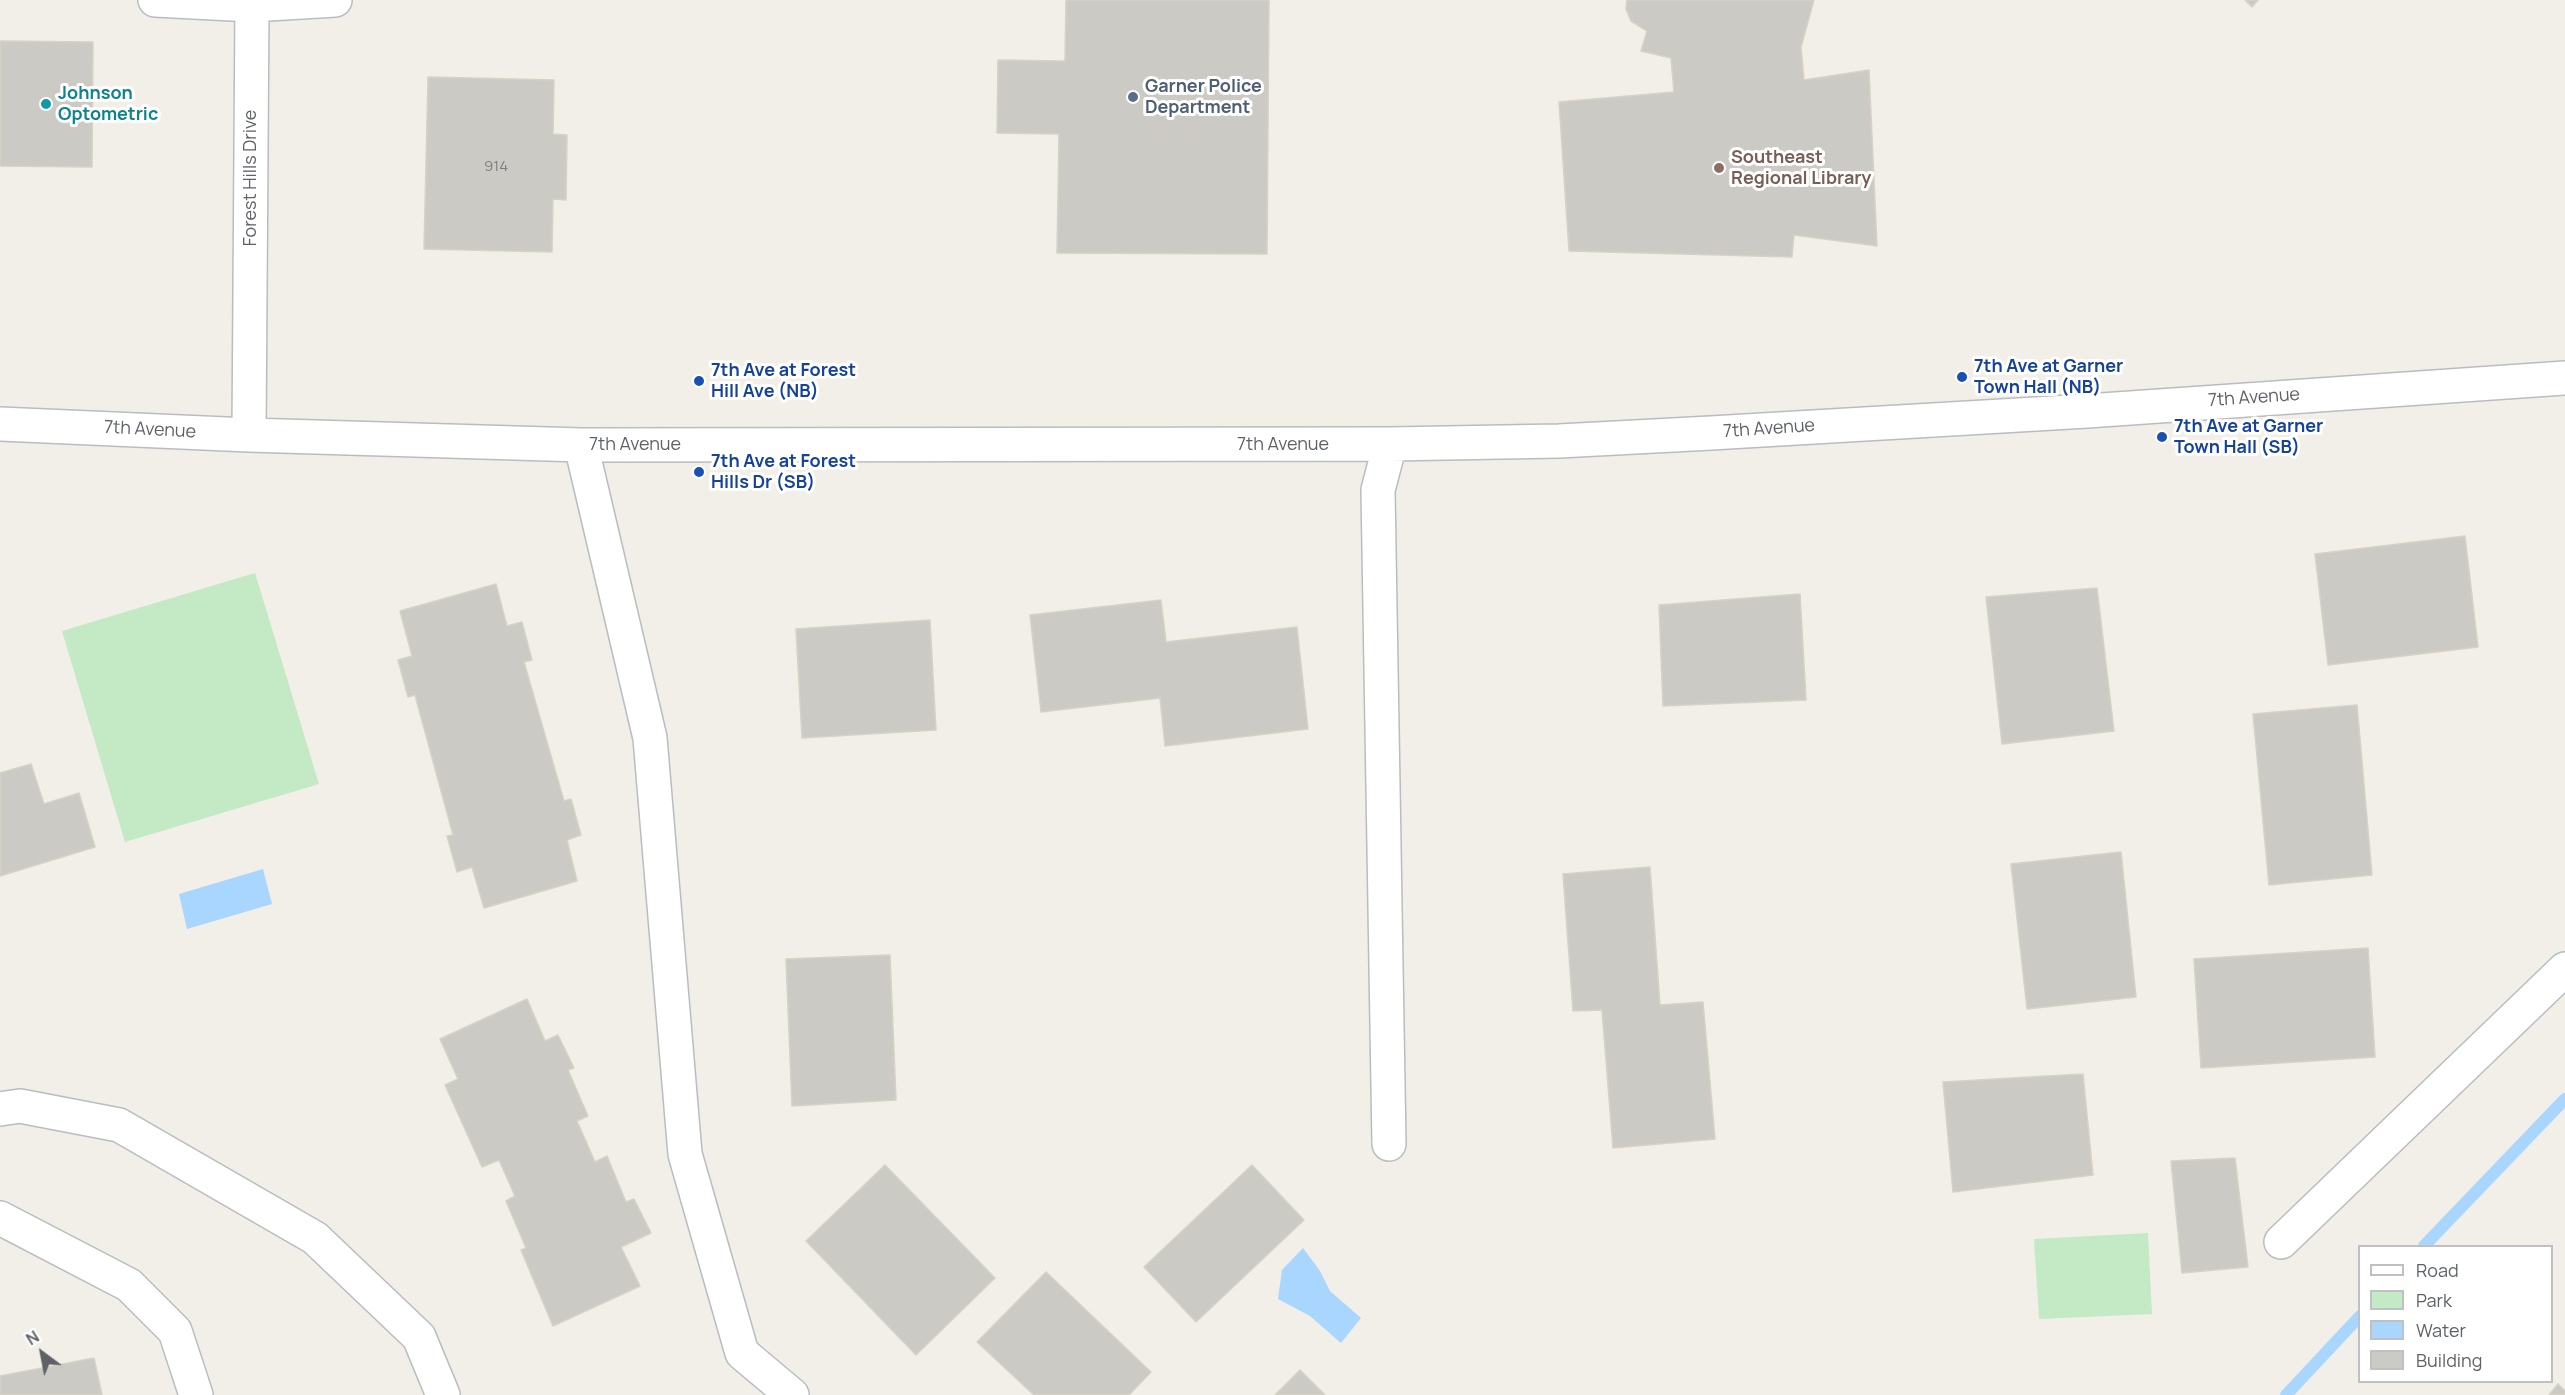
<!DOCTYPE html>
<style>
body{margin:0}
#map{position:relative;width:2565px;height:1395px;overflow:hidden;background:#f1efe7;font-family:Manrope,sans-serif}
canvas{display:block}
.legend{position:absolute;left:2358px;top:1245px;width:195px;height:138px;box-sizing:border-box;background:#fff;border:2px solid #bfc0c3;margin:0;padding:8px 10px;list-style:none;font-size:18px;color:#5e6268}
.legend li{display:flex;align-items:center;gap:12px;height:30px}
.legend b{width:30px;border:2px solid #bfc0c3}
.north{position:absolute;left:12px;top:1323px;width:60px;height:60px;-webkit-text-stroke:4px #fff;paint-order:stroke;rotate:328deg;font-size:16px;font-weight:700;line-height:24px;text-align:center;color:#5e6268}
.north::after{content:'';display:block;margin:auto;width:21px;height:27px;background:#5e6268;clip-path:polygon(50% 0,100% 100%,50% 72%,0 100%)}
</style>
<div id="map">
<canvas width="2565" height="1395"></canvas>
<ul class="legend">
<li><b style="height:8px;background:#fff"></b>Road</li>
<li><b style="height:16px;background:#c3e9c5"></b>Park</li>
<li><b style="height:16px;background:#a9d6ff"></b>Water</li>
<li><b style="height:16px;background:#cccac4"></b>Building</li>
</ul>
<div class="north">N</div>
</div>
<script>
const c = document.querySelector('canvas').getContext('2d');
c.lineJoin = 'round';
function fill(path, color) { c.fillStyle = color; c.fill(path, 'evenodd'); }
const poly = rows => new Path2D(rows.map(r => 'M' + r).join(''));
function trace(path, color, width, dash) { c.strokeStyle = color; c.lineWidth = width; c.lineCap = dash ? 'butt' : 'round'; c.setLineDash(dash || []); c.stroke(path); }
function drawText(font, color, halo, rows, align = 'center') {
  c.font = font + ' Manrope,sans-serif'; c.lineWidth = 6; c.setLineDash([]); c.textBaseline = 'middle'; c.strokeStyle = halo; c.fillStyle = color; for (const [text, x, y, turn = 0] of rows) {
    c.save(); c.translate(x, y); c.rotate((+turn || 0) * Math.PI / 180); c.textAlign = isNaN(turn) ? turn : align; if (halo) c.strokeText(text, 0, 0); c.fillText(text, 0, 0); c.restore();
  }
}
const green = poly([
 [255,573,319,784,125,842,62,631],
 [2148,1233,2152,1314,2039,1319,2034,1239]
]);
const water = poly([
 [263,869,272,904,187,929,179,894],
 [1303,1248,1320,1271,1330,1291,1361,1318,1341,1343,1310,1316,1278,1299,1282,1270]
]);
const stream = poly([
 [2424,1246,2565,1099],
 [2286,1395,2360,1316]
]);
const building = poly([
 [1066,0,1269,0,1267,254,1057,253,1059,134,997,133,998,60,1065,61,1066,0],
 [1627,0,1814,0,1801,47,1804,80,1869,70,1877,246,1794,235,1792,257,1569,251,1559,102,1674,92,1671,58,1641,51,1647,31,1631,21,1626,9,1627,0],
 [2245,0,2258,0,2252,7,2245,0],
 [0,41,93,42,92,167,0,166,0,41],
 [428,77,554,80,553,134,567,135,566,200,553,199,552,252,424,249,428,77],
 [2465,536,2478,647,2328,665,2315,554,2465,536],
 [496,584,507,626,522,622,532,660,524,662,564,801,571,799,581,835,567,840,577,881,484,908,472,867,457,872,447,836,453,835,415,695,408,697,398,660,412,656,400,611,496,584],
 [2097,588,2114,731,2002,744,1986,597,2097,588],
 [1800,594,1806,700,1663,706,1659,605,1800,594],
 [1161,600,1166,642,1297,627,1308,729,1165,746,1160,698,1041,712,1030,615,1161,600],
 [930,620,936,730,802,738,796,629,930,620],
 [2357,705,2372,875,2269,885,2253,714,2357,705],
 [31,764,44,804,79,793,95,847,0,876,0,773,31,764],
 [2121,852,2136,997,2027,1009,2011,864,2121,852],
 [1650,867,1660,1005,1703,1002,1715,1139,1613,1148,1602,1010,1573,1011,1563,874,1650,867],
 [2368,948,2375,1057,2201,1068,2194,959,2368,948],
 [890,955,896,1100,792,1106,786,959,890,955],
 [527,999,545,1041,558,1035,574,1068,568,1070,588,1116,577,1121,595,1162,607,1156,626,1202,634,1199,651,1233,621,1247,640,1286,553,1326,521,1250,526,1248,506,1201,515,1196,499,1160,482,1167,445,1085,458,1079,440,1039,527,999],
 [2083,1074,2093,1175,1953,1192,1943,1082,2083,1074],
 [2235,1158,2248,1267,2182,1273,2171,1161,2235,1158],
 [885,1165,995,1278,916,1355,806,1241,885,1165],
 [1252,1165,1304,1220,1196,1322,1144,1267,1252,1165],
 [1046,1272,1151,1372,1129,1395,1034,1395,977,1342,1046,1272],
 [94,1358,102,1395,0,1395,0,1376,94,1358],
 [1300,1370,1325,1395,1275,1395,1300,1370],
 [2558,1384,2565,1391,2565,1395,2549,1395,2558,1384]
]);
const minor = poly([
 [155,0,252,5],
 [0,424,249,435,581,445,1390,444,1559,441,1711,433,2087,411,2565,378],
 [249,435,252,5,335,0],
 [581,445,650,738,685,1154,742,1353,792,1395],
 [0,1109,20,1106,119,1125,315,1238,419,1337,443,1395],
 [1389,1144,1378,490,1390,444],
 [0,1218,129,1285,175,1331,196,1395],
 [2281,1242,2565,969]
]);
const markers = [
 [1133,97,6,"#5c6f8a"],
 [46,104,6,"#0f9aa8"],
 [1719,168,6,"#8d6e63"],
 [1962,377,6,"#1a4fb4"],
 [699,381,6,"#1a4fb4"],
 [2162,437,6,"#1a4fb4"],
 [699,472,6,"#1a4fb4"]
];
const numberNames = [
 ["914",496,167]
];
const serviceNames = [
 ["Garner Police",1145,87],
 ["Department",1145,108]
];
const cultureNames = [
 ["Johnson",58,94],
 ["Optometric",58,115]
];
const educationNames = [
 ["Southeast",1731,158],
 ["Regional Library",1731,179]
];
const streetNames = [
 ["Forest Hills Drive",251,178,-90],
 ["7th Avenue",2254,398,-4],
 ["7th Avenue",1769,429,-4],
 ["7th Avenue",150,430,3],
 ["7th Avenue",635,445],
 ["7th Avenue",1283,445]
];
const transitNames = [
 ["7th Ave at Garner",1974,367],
 ["Town Hall (NB)",1974,388],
 ["7th Ave at Forest",711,371],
 ["Hill Ave (NB)",711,392],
 ["7th Ave at Garner",2174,427],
 ["Town Hall (SB)",2174,448],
 ["7th Ave at Forest",711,462],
 ["Hills Dr (SB)",711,483]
];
fill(green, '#c3e9c5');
fill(water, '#a9d6ff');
trace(stream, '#a9d6ff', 12);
fill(building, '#cccac4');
trace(building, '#d6d2c5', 1.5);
trace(minor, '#b9bcc1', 36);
trace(minor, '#fff', 33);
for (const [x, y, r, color] of markers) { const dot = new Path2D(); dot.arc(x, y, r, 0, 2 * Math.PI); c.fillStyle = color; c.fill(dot); trace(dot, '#fff', 2); }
drawText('15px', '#7a7c7f', null, numberNames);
drawText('bold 18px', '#4e5e75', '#fff', serviceNames, 'left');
drawText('bold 18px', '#0d838f', '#fff', cultureNames, 'left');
drawText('bold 18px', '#785e54', '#fff', educationNames, 'left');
drawText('18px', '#5e6268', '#fff', streetNames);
drawText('bold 18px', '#164399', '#fff', transitNames, 'left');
</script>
